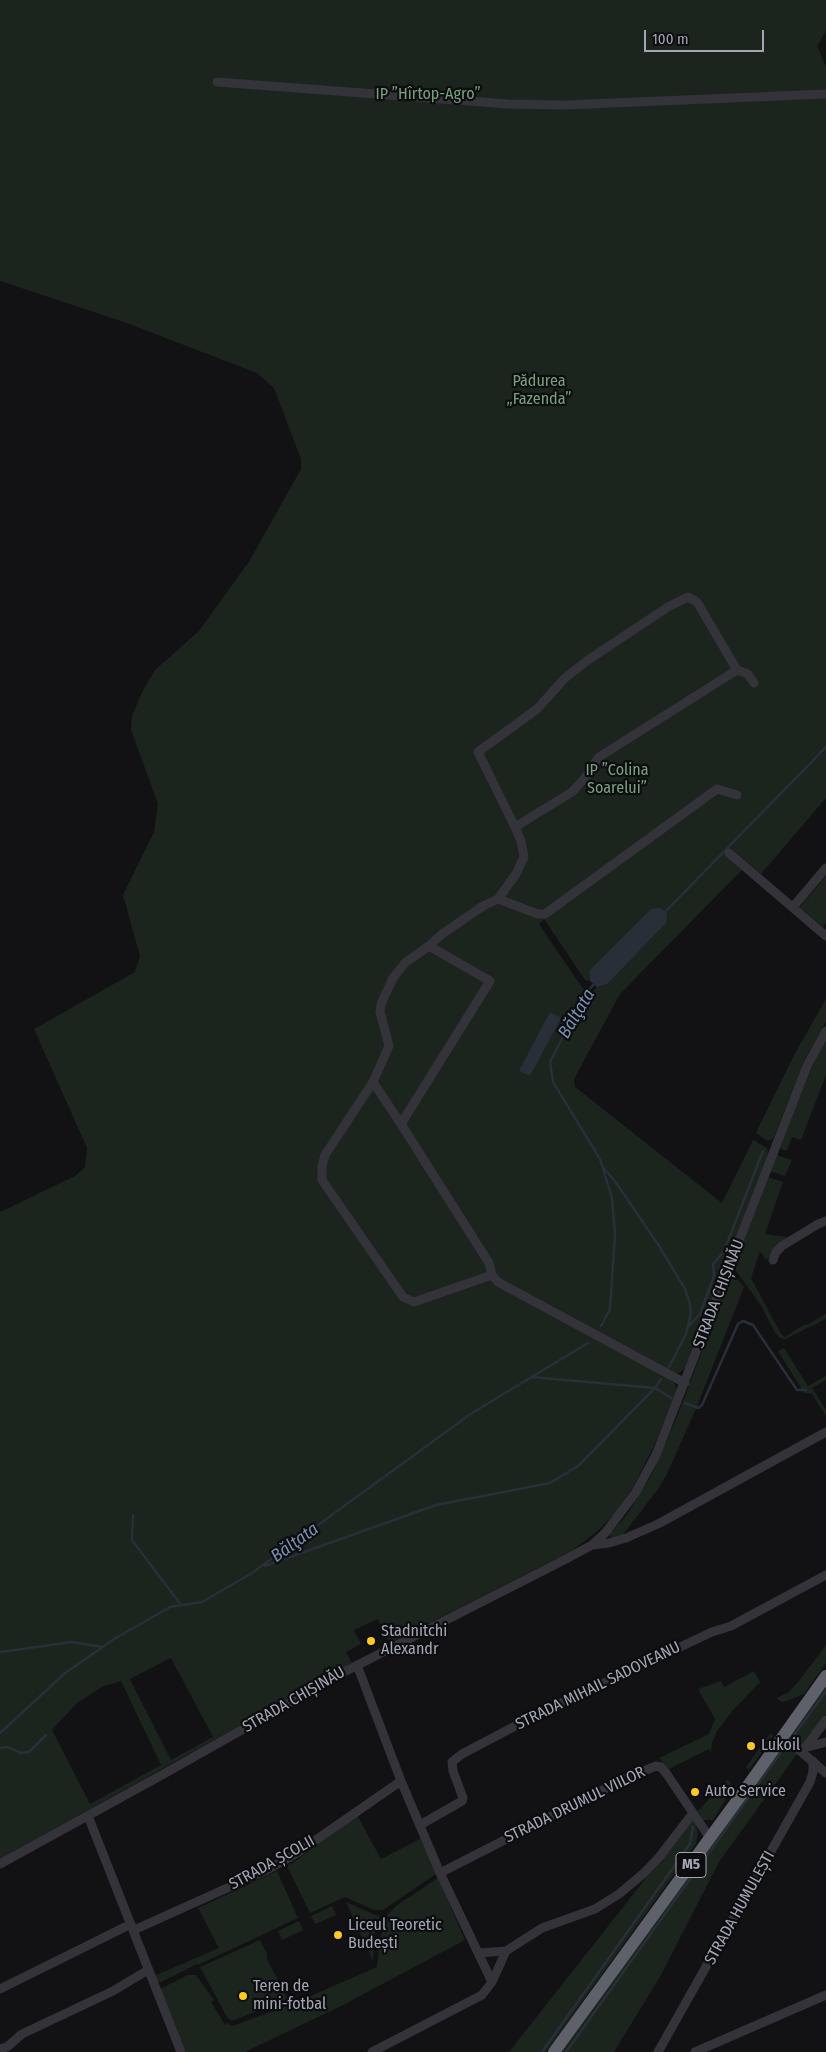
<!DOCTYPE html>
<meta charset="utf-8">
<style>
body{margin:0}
#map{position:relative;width:826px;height:2052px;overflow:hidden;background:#121214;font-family:"Fira Sans Condensed",sans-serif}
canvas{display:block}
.scale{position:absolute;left:644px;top:30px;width:120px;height:22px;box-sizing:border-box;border:2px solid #a3a7b5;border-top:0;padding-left:6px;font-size:15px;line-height:18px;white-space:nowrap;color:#a3a7b5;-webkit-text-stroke:4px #0d0d0f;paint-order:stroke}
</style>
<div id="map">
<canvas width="826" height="2052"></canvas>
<div class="scale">100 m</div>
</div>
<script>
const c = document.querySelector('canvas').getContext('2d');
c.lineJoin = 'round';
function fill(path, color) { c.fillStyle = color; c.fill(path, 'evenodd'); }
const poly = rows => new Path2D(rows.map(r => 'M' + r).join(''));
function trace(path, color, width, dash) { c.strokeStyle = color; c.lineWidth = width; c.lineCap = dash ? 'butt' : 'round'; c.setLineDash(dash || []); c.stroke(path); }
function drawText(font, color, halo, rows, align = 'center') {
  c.font = font + ' "Fira Sans Condensed",sans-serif'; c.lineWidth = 4.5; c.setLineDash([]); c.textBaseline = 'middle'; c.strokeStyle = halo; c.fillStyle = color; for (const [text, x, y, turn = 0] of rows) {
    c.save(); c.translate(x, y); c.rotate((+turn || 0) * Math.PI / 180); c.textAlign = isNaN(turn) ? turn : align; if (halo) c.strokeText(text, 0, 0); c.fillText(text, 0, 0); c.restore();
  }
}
const green = poly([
 [0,0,826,0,826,31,817,46,826,67,826,798,761,874,732,849,726,855,743,869,620,994,574,1079,575,1087,722,1203,753,1140,767,1148,768,1155,687,1366,679,1373,673,1374,552,1306,548,1313,670,1379,675,1384,677,1390,653,1448,633,1487,614,1515,594,1534,571,1551,390,1643,378,1619,354,1630,361,1644,346,1652,352,1663,0,1859,0,1212,75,1176,85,1167,87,1148,34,1029,135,972,140,956,123,895,154,832,158,804,131,730,132,716,143,690,155,670,199,631,250,560,301,469,301,459,274,388,257,373,124,322,0,281],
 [544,919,585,980,590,981,589,971,607,984,597,987,590,994,583,989,539,924],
 [171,1658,213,1737,171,1760,130,1679],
 [121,1681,161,1765,90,1804,52,1730,77,1703,102,1687],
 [826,876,826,923,823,927,800,907],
 [826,999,826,1022,806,1057,773,1139,768,1141,756,1133,794,1055],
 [826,1039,826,1075,801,1140,792,1137,787,1150,783,1150,780,1148,789,1123,811,1069],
 [776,1155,792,1160,785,1176,770,1171],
 [768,1177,783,1182,765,1234,788,1237,766,1260,760,1251,751,1278,781,1334,785,1337,805,1324,807,1325,826,1314,826,1319,785,1339,780,1338,774,1331,762,1307,734,1268],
 [732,1278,736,1278,744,1287,698,1404,666,1476,658,1489,622,1536,613,1538,609,1535,626,1516,650,1478,677,1417,729,1280],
 [784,1348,808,1386,826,1376,826,1380,812,1388,826,1410,826,1416,812,1394,804,1393,778,1351],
 [826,1645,826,1663,804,1694,787,1701,781,1702,777,1698,789,1692,799,1681],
 [754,1671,760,1682,733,1710,717,1731,712,1743,711,1753,709,1749,669,1769,659,1758,709,1734,715,1719,698,1689,721,1681,724,1687],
 [826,1680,826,1714,803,1746,787,1736],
 [770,1734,773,1736,749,1770,746,1767],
 [782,1744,797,1754,719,1862,661,1975,614,2052,559,2052],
 [728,1779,733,1787,715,1817,713,1820,703,1820,698,1811],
 [357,1815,381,1859,422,1838,436,1874,383,1910,374,1910,345,1897,310,1913,287,1866,294,1862],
 [695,1821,698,1832,696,1844,546,2052,509,2052,690,1822],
 [277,1871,298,1918,198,1965,197,1964,161,1982,156,1982,154,1976,219,1948,198,1908],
 [438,1878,465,1940,343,2005,245,2052,186,2052,160,1989,188,1975,196,1975,214,2000,211,2002,225,2025,227,2023,232,2026,290,2005,377,1967,379,1948,382,1947,382,1944,379,1944,386,1918,401,1924,402,1923,386,1916,396,1906],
 [346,1902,380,1917,379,1923,375,1928,373,1961],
 [332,1906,336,1915,316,1924,314,1922,311,1916],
 [299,1921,303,1930,282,1940,278,1931],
 [260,1940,267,1954,267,1959,288,1999,232,2021,227,2017,200,1967]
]);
const water = poly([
 [661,908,667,914,666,923,607,984,597,987,590,981,589,971,651,909],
 [550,1012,561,1018,530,1076,519,1071]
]);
const stream = poly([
 [663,914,826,747],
 [596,982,586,993,550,1062,553,1082,600,1159,612,1198,615,1234,610,1309,601,1326],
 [603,1167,617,1184,659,1246,685,1289,690,1304,691,1313,686,1334,669,1367],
 [689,1326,700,1314,714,1276,713,1264,724,1251,763,1151],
 [531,1377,655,1388,671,1398],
 [685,1403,698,1408,702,1405,738,1324,743,1321,753,1325,797,1390,806,1390],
 [133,1515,132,1540,181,1605],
 [265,1566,436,1505,550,1483,578,1466,655,1388,661,1379],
 [0,1652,72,1642,102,1647],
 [0,1733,64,1674,114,1639,170,1607,202,1602,252,1573,472,1413,588,1343],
 [792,1738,826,1691],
 [0,1748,7,1747,21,1753,29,1752,46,1735],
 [542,2052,690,1844,693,1827],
 [566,2052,784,1748]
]);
const minor = poly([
 [217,82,508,104,565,105,826,94],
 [515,827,478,752,537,709,565,678,588,660,668,607,688,597,697,602,737,670],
 [729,853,826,936],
 [498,899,538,914,545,914,717,789,737,795],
 [793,907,826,868],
 [429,946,405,963,393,978,381,1004,380,1012,389,1046,373,1082,401,1124,489,1263,492,1275,498,1282,685,1383],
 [373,1082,325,1155,322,1166,322,1180,403,1297,414,1302,492,1275],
 [401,1124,490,981,429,946,442,934,483,906,498,899,516,874,524,857,521,841,515,827,572,792,584,779,599,757,737,670,748,674,754,683],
 [773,1260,776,1252,782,1246,818,1224,826,1221],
 [592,1545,609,1543,626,1538,658,1524,826,1432],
 [357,1665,401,1781,440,1873,492,1982],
 [781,1739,798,1749,826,1773],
 [806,1747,826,1720],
 [804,1748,826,1742],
 [88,1816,181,2052],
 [420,1825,462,1801,463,1798,453,1771,452,1762,462,1754,540,1713,712,1632,731,1626,826,1575],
 [0,1864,169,1771,342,1673,566,1559,592,1545,606,1532,636,1492,656,1455,807,1066,826,1031],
 [440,1873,626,1778,656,1766,661,1767,666,1773,710,1838],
 [134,1930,265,1871,297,1853,401,1781],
 [478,1953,506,1951],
 [0,1989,131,1924],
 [0,2049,7,2047,22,2034,113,1991,148,1970],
 [372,2052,482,1995,492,1982,506,1951,542,1928,595,1909,619,1894,644,1873,660,1856,693,1813],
 [658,2052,810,1782,813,1772,813,1761],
 [695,2052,826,1995]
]);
const highway = poly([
 [554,2052,747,1787,826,1676]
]);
const markers = [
 [371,1641,5,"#fcc922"],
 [751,1746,5,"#fcc922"],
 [695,1792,5,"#fcc922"],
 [338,1935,5,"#fcc922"],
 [243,1996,5,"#fcc922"]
];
const shields = [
 [691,1865,30]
];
const shieldNames = [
 ["M5",691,1865]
];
const parkNames = [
 ["IP ”Hîrtop-Agro”",428,95],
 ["Pădurea",539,382],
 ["„Fazenda”",539,400],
 ["IP ”Colina",617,771],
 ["Soarelui”",617,789]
];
const streetNames = [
 ["STRADA CHIȘINĂU",719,1294,-69],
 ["STRADA MIHAIL SADOVEANU",598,1686,-26],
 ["STRADA CHIȘINĂU",294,1700,-30],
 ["STRADA DRUMUL VIILOR",575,1805,-26],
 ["STRADA ȘCOLII",272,1863,-29],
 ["STRADA HUMULEȘTI",740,1908,-61]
];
const poiNames = [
 ["Stadnitchi",381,1632],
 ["Alexandr",381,1650],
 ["Lukoil",761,1746],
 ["Auto Service",705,1792],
 ["Liceul Teoretic",348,1926],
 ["Budești",348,1944],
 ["Teren de",253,1987],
 ["mini-fotbal",253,2005]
];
const waterNames = [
 ["Bălţata",577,1014,-59],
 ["Bălţata",295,1543,-36]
];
fill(green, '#1c241e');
fill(water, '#282f38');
trace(stream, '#282f38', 2.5);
trace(minor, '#333339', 9);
trace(highway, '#5f616a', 12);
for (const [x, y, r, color] of markers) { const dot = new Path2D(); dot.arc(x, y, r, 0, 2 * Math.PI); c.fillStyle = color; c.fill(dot); trace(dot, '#0d0d0f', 2); }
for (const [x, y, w] of shields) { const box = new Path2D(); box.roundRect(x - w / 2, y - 12.5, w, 25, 4); c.fillStyle = '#0d0d0f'; c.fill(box); trace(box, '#a3a7b5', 1); }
drawText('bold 15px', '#a3a7b5', null, shieldNames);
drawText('16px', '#78a27f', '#0d0d0f', parkNames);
drawText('16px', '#a3a7b5', '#0d0d0f', streetNames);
drawText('16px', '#a3a7b5', '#0d0d0f', poiNames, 'left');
drawText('italic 18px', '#7791b3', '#0d0d0f', waterNames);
</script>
